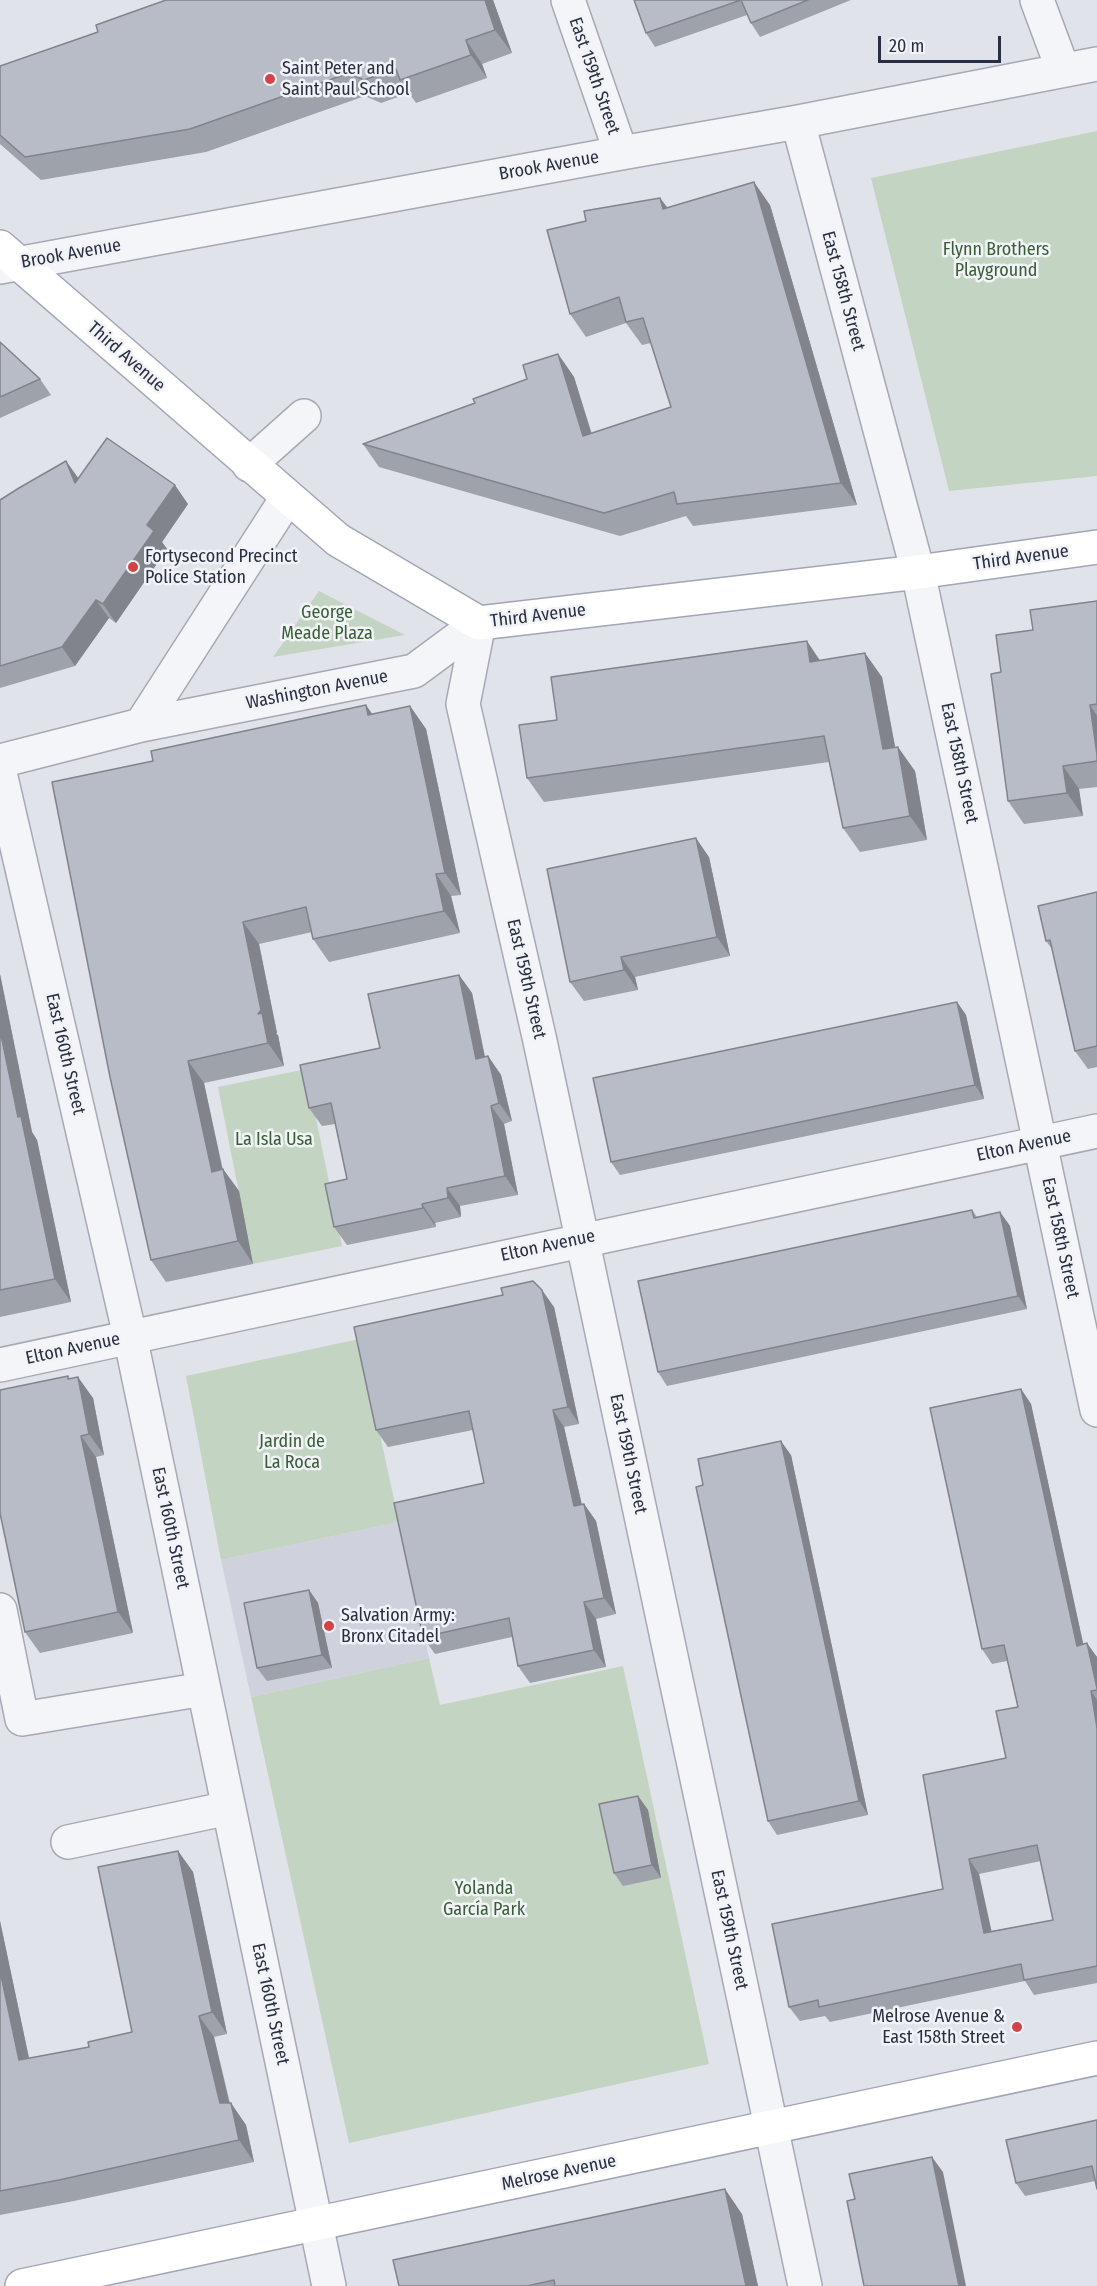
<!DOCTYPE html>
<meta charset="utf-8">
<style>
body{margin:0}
#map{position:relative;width:1097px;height:2286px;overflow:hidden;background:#e1e3ea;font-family:"Fira Sans Condensed",sans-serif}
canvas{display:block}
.scale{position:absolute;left:878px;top:36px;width:123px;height:27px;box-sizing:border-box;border:3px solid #292f42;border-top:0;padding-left:8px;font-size:18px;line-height:21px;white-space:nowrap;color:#292f42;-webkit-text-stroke:4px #f1f3f7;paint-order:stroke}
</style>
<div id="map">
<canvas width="1097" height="2286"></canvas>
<div class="scale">20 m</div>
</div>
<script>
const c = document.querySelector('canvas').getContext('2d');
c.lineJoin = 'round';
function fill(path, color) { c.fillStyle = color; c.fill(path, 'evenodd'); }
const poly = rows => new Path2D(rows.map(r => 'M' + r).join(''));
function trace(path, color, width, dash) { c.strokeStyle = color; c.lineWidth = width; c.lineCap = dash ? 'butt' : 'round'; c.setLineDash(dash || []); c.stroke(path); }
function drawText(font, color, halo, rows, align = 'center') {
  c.font = font + ' "Fira Sans Condensed",sans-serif'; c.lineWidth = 5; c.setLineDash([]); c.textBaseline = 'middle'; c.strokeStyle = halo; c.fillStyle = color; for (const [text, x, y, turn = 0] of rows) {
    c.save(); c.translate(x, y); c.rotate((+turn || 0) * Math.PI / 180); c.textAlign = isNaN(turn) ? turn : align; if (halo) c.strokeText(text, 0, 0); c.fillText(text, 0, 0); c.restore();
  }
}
const built = poly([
 [399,1522,429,1658,251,1697,221,1560]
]);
const green = poly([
 [1097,131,1097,476,949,491,871,178],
 [319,591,405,635,273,657],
 [306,1069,342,1246,253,1264,218,1087],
 [359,1339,399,1522,221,1560,186,1376],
 [429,1658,440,1705,623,1666,709,2064,349,2143,251,1697]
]);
const minor = poly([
 [568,0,621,153],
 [1037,0,1063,70],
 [798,122,918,572,1097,1410],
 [0,267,621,153,798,122,1097,64],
 [249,465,304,416],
 [479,623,463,704,540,1041,805,2286],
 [141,725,287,498],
 [0,761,141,725,414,671,479,623],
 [0,773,130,1336,329,2286],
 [0,1365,1097,1131],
 [0,1610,22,1719,204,1689],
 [68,1842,229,1808]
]);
const major = poly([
 [0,247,338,540,479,623,918,572,1097,547],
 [22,2286,1097,2058]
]);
const wall = poly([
 [493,0,512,53,482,64,487,78,416,103,409,93,381,103,365,96,206,152,41,180,0,144,0,66,98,32],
 [634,0,851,0,760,37,751,23,747,15,655,47,646,33],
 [660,198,668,208,770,205,857,505,693,526,686,516,620,536,379,467,363,444,475,403,527,379,558,354,574,377,592,434,671,407,651,343,642,345,626,323,586,337,570,314,586,221],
 [0,342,40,379,51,395,0,418],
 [66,461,78,479,188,504,162,542,167,549,116,623,109,618,75,666,0,688,0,500],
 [1097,601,1097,787,1079,789,1083,816,1024,824,1008,801,1001,672,1033,630],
 [820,660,882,677,895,747,915,771,927,840,860,852,843,828,829,762,544,802,527,778,557,720],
 [410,706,426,729,461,895,451,896,460,933,329,962,313,939,312,932,259,944,277,1033,276,1034,278,1035,284,1066,204,1083,222,1169,223,1169,239,1191,253,1264,166,1282,151,1260,110,1077,372,714],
 [709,857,730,956,635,977,638,990,584,1001,570,982],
 [1097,892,1097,1067,1088,1069,1075,1051,1052,949,1046,941],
 [0,974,32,1132,37,1140,71,1302,0,1317],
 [459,975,472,993,485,1057,488,1056,501,1075,512,1121,504,1124,518,1195,460,1206,461,1217,435,1223,436,1227,347,1245,334,1227,347,1179,335,1124,322,1126,309,1108,380,1048],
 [957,1002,966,1015,984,1099,620,1175,611,1162],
 [972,1210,977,1217,1000,1212,1010,1226,1027,1309,667,1386,658,1372],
 [503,1295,554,1307,579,1424,564,1427,582,1505,584,1504,596,1521,616,1614,596,1619,606,1667,530,1683,518,1666,512,1637,435,1654,423,1637,484,1483,473,1430,388,1447,376,1430],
 [69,1378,93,1398,104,1455,96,1457,133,1633,40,1653,25,1632],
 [1021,1389,1031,1404,1083,1644,1097,1657,1097,1983,1034,1995,1025,1981,830,2022,825,2016,800,2021,789,2007,943,1889,1006,1758,1018,1707,1007,1661,992,1664,982,1649],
 [1041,1861,1053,1920,991,1931,979,1874],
 [791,1455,868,1815,777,1835,768,1821,703,1485],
 [309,1590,318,1603,332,1668,267,1681,257,1668],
 [638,1796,648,1810,661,1878,623,1886,614,1873],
 [178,1851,193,1872,227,2034,214,2037,230,2103,246,2125,254,2162,74,2201,0,2215,0,1921,29,2058,89,2047,132,2032],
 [1097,2120,1095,2181,1025,2196,1016,2183],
 [742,2214,758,2286,399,2286]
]);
const shadedWall = poly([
 [485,0,493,0,512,53,495,30],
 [466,40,482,64,487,78,471,55],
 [754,182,770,205,857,505,841,483],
 [660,198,676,220,663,209],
 [558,354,574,377,599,459,583,436],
 [66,461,79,479,75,483],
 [175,485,188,504,162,542,167,549,116,623,103,604,147,525],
 [96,600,109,618,75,666,62,647],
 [807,641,823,665,810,662],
 [865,653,882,677,900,773,883,749],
 [366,705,382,728,368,715],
 [1090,705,1097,716,1097,755],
 [410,706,426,729,461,895,445,873],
 [898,747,915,771,927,840,910,816],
 [1063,766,1079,789,1083,816,1067,793],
 [696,838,709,857,730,956,717,937],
 [436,874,451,896,460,933,444,911],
 [243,922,259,944,277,1033,276,1034,278,1035,284,1066,268,1043,258,1014],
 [621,957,635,977,638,990,624,970],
 [0,974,32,1132,37,1140,71,1302,55,1279,18,1117,0,1030],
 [459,975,472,993,489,1078,476,1059],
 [957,1002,966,1015,984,1099,975,1085],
 [488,1056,501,1075,512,1121,499,1103],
 [188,1061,204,1083,228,1194,212,1172],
 [491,1106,504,1124,518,1195,505,1176],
 [223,1169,239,1191,253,1264,238,1241],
 [447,1188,460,1206,461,1217,448,1198],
 [422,1204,435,1223,436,1227,423,1208],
 [1000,1212,1010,1226,1027,1309,1018,1296],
 [542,1290,554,1307,579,1424,568,1407],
 [68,1376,82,1396,78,1377,93,1398,104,1455,89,1434],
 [1021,1389,1031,1404,1087,1661,1077,1646],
 [553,1410,564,1427,586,1523,574,1506],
 [81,1436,96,1457,133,1633,118,1612],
 [781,1441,791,1455,868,1815,859,1801],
 [584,1504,596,1521,616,1614,604,1598],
 [309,1590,318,1603,332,1668,322,1655],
 [584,1602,596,1619,606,1667,594,1650],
 [1087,1643,1097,1657,1097,1688],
 [1091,1691,1097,1700,1097,1728],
 [638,1796,648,1810,661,1878,652,1865],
 [178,1851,193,1872,227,2034,212,2012],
 [969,1859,979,1874,995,1947,984,1933],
 [0,1921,34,2082,19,2060,0,1971],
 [199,2016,214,2037,234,2124,220,2103],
 [231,2103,246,2125,254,2162,239,2140],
 [932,2157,943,2172,966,2286,959,2286],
 [725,2189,742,2214,758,2286,746,2286]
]);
const building = poly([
 [166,0,485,0,495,30,466,40,471,55,400,80,396,69,364,80,349,73,190,129,25,157,0,135,0,66,98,32,96,25,166,0],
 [634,0,741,0,646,33,634,0],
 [741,0,808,0,751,23,741,0],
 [754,182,841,483,677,504,674,492,604,513,363,444,475,403,473,399,527,379,523,365,558,354,583,436,671,407,643,318,626,322,619,297,570,314,547,230,586,221,584,211,660,198,663,209,754,182],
 [0,342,40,379,0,397,0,342],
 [107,438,175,485,147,525,154,531,103,604,96,600,62,647,0,666,0,500,19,488,66,461,75,483,107,438],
 [1097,601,1097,704,1090,705,1097,755,1097,761,1063,766,1067,793,1008,801,991,674,1001,672,996,635,1033,630,1030,610,1097,601],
 [807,641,810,662,865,653,883,749,898,747,910,816,843,828,824,736,527,778,519,725,557,720,551,677,807,641],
 [366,705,368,715,410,706,445,873,436,874,444,911,313,939,306,907,243,922,261,1010,258,1014,262,1013,268,1043,188,1061,212,1172,223,1169,238,1241,151,1260,110,1077,52,782,153,761,151,751,366,705],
 [696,838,717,937,621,957,624,970,570,982,547,869,696,838],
 [1097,892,1097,1046,1075,1051,1050,940,1046,941,1038,906,1097,892],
 [459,975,476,1059,488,1056,499,1103,491,1106,505,1176,447,1188,448,1198,422,1204,423,1208,334,1227,325,1184,347,1179,331,1103,309,1108,300,1065,380,1048,368,994,459,975],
 [957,1002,975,1085,611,1162,593,1078,957,1002],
 [0,1030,18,1117,21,1116,55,1279,0,1290,0,1030],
 [972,1210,974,1218,1000,1212,1018,1296,658,1372,638,1281,972,1210],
 [533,1281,542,1290,568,1407,553,1410,574,1506,584,1504,604,1598,584,1602,594,1650,518,1666,509,1618,423,1637,394,1503,484,1483,469,1411,376,1430,354,1327,503,1295,501,1288,533,1281],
 [68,1376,68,1379,78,1377,89,1434,81,1436,118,1612,25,1632,0,1513,0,1390,68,1376],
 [1021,1389,1077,1646,1087,1643,1097,1688,1097,1690,1091,1691,1097,1728,1097,1966,1024,1980,1021,1964,819,2007,818,2000,789,2007,772,1924,943,1889,923,1775,1006,1758,996,1711,1018,1707,1004,1645,982,1649,930,1408,1021,1389],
 [1037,1845,1053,1920,984,1933,969,1859,1037,1845],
 [781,1441,859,1801,768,1821,696,1487,703,1485,698,1459,781,1441],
 [309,1590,322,1655,257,1668,244,1603,309,1590],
 [638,1796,652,1865,614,1873,599,1804,638,1796],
 [178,1851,212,2012,199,2016,220,2103,231,2103,239,2140,59,2180,0,2191,0,1971,19,2060,89,2047,88,2042,132,2032,98,1867,178,1851],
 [1097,2120,1097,2189,1092,2166,1016,2183,1006,2140,1097,2120],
 [932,2157,959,2286,864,2286,847,2201,855,2199,849,2174,932,2157],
 [725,2189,746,2286,555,2286,554,2280,527,2286,399,2286,393,2260,725,2189]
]);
const markers = [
 [270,79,6,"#d24347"],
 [133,567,6,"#d24347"],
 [329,1626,6,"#d24347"],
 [1017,2027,6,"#d24347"]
];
const poiNames = [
 ["Saint Peter and",282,69],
 ["Saint Paul School",282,90],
 ["Fortysecond Precinct",145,557],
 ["Police Station",145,578],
 ["Salvation Army:",341,1616],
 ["Bronx Citadel",341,1637],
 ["Melrose Avenue &",1005,2017,"right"],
 ["East 158th Street",1005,2038,"right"]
];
const streetNames = [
 ["East 159th Street",594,76,71],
 ["Brook Avenue",549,166,-10],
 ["Brook Avenue",71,254,-10],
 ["East 158th Street",843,291,75],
 ["Third Avenue",126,357,41],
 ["Third Avenue",1021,558,-8],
 ["Third Avenue",538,616,-7],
 ["Washington Avenue",317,690,-11],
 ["East 158th Street",959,763,78],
 ["East 159th Street",526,979,77],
 ["East 160th Street",65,1054,77],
 ["Elton Avenue",1024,1146,-12],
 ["East 158th Street",1060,1238,78],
 ["Elton Avenue",548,1246,-12],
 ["Elton Avenue",73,1349,-12],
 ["East 159th Street",628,1454,78],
 ["East 160th Street",170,1528,78],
 ["East 159th Street",729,1930,78],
 ["East 160th Street",270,2004,78],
 ["Melrose Avenue",559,2173,-12]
];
const parkNames = [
 ["Flynn Brothers",996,250],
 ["Playground",996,271],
 ["George",327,613],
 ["Meade Plaza",327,634],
 ["La Isla Usa",274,1140],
 ["Jardin de",292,1442],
 ["La Roca",292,1463],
 ["Yolanda",484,1889],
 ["García Park",484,1910]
];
fill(built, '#cfd2dc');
fill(green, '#c4d4c2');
trace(minor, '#a6a9b4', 36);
trace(major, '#a0a6b6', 36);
trace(minor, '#f4f5f8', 33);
trace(major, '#fff', 33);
fill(wall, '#9ea2ab');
fill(shadedWall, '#81848b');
fill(building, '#b8bcc7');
trace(building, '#81848b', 1.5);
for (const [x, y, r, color] of markers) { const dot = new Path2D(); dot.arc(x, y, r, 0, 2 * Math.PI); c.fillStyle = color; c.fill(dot); trace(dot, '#f1f3f7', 2); }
drawText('18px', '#292f42', '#f1f3f7', poiNames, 'left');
drawText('18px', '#292f42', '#f1f3f7', streetNames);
drawText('18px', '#385e36', '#f1f3f7', parkNames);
</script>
